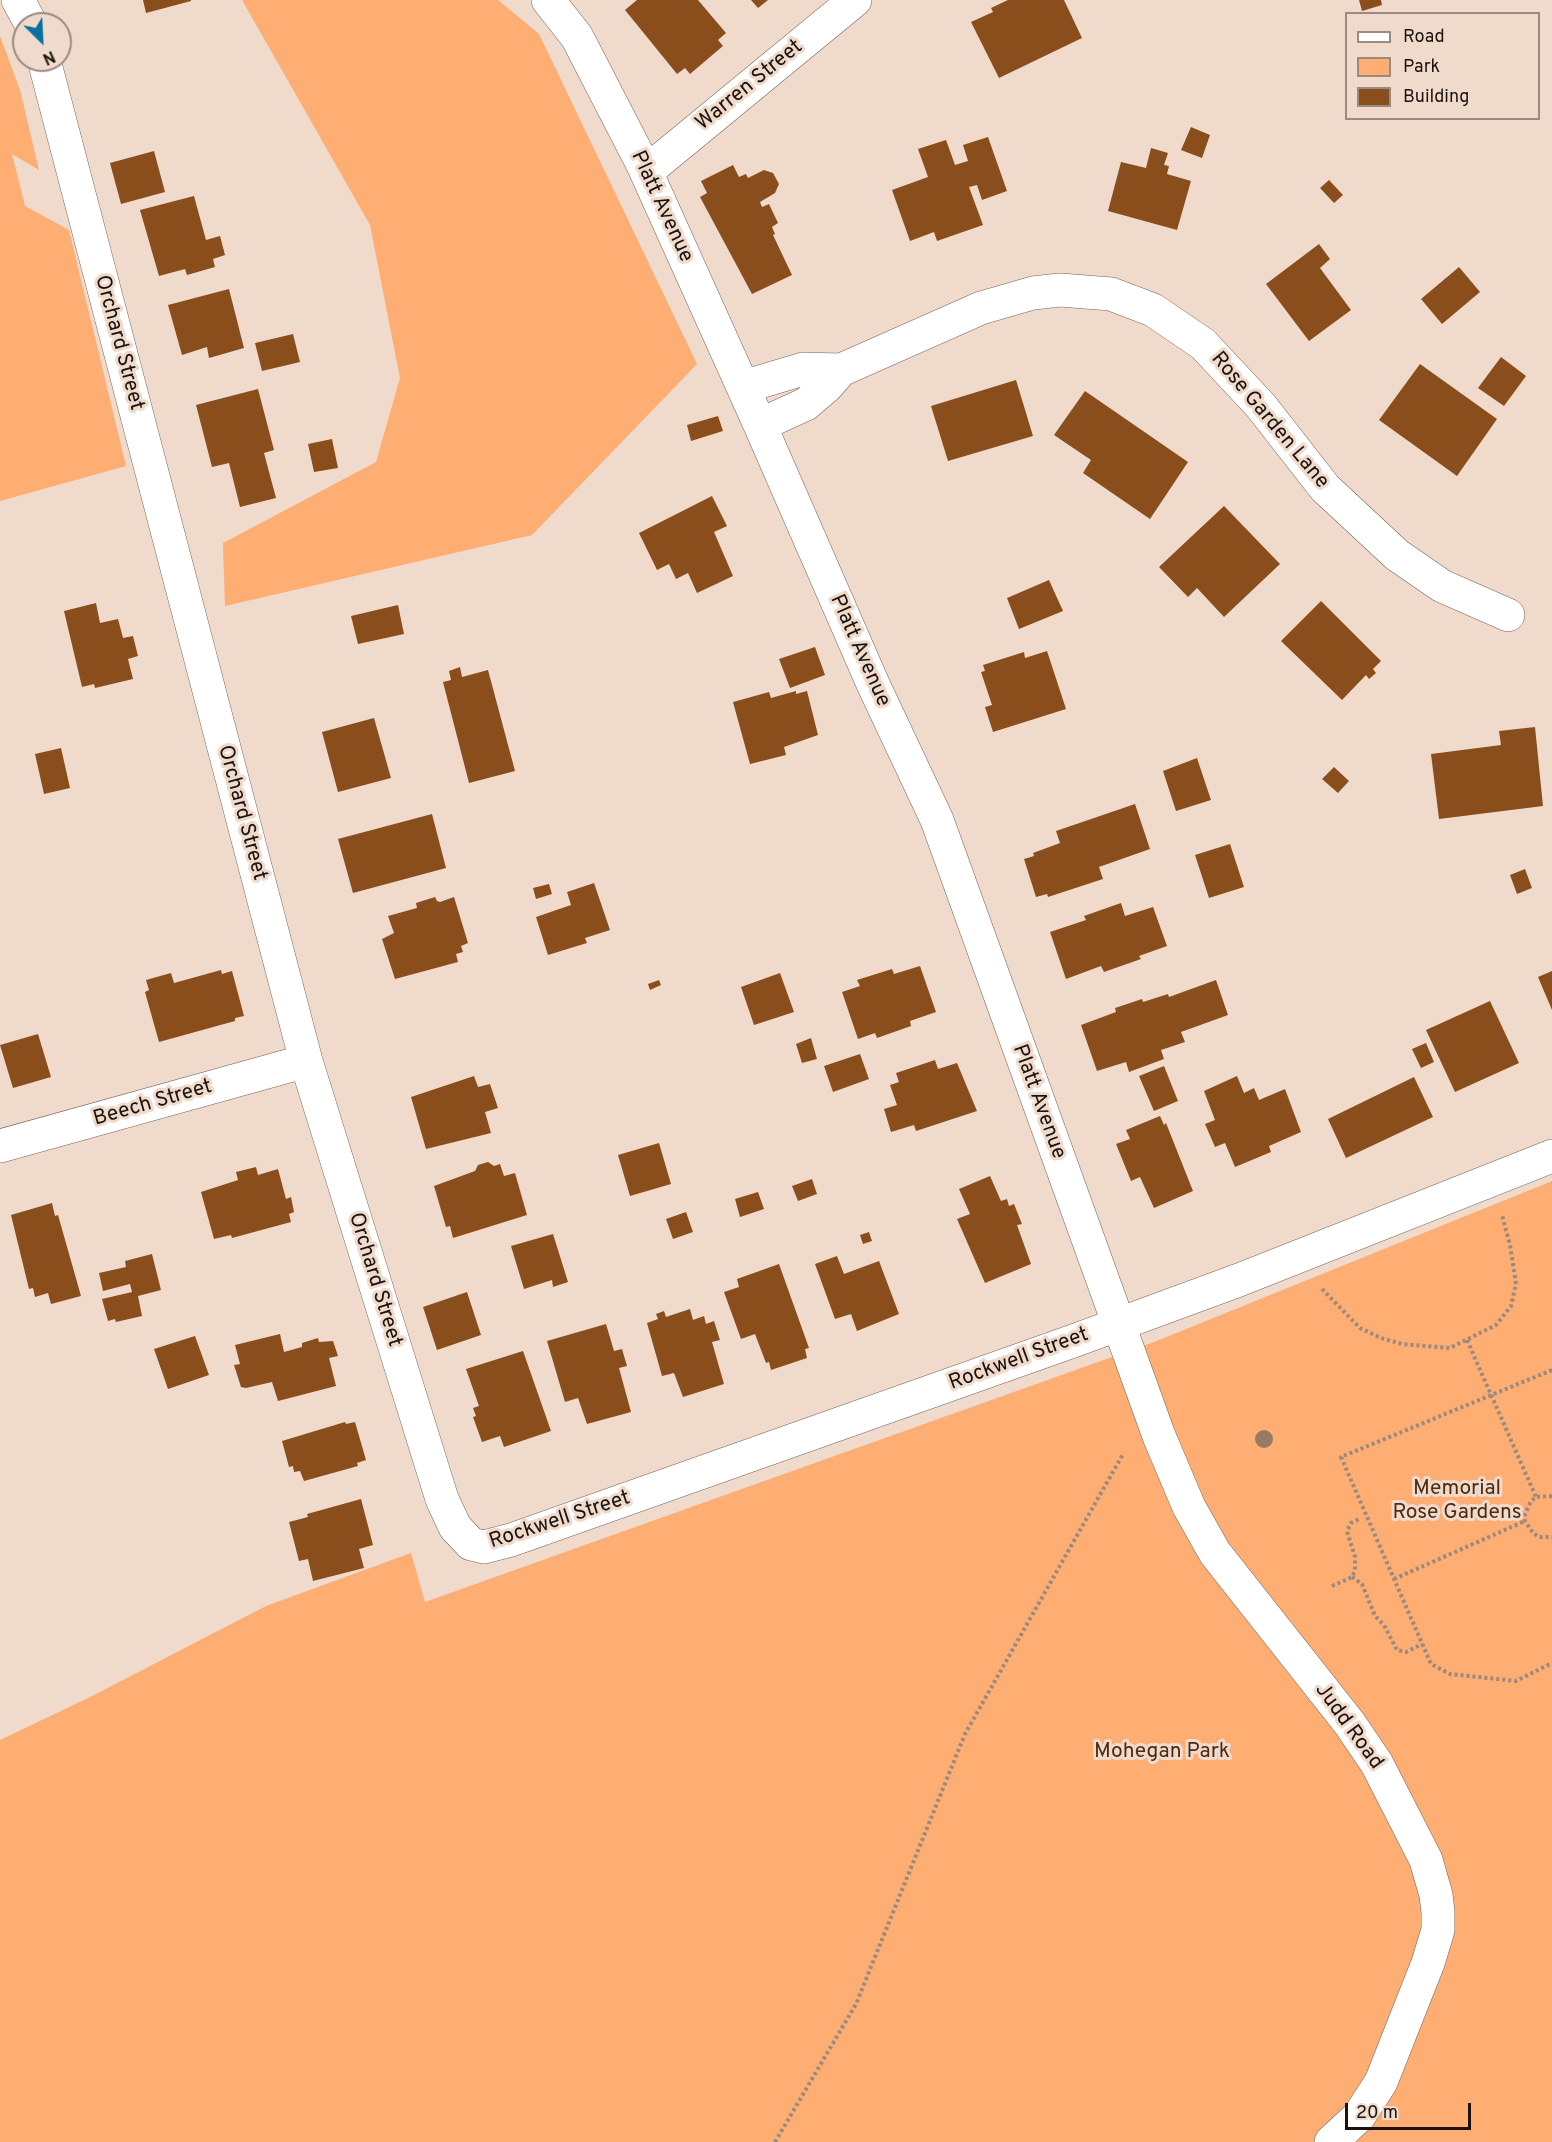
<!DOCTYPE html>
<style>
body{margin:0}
#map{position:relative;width:1552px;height:2142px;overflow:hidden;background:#f0dacb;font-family:Overpass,sans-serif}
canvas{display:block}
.legend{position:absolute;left:1345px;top:12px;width:195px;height:108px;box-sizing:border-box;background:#f0dacb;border:2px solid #9a8a7f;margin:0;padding:8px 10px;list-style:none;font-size:18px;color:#1a120d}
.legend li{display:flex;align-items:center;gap:12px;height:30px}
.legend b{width:30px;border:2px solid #9a8a7f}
.north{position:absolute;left:12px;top:12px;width:60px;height:60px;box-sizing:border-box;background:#f0dacb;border:2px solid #9a8a7f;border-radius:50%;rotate:156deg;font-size:16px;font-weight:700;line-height:24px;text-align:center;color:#1a120d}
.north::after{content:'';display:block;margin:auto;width:21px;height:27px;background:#0b709d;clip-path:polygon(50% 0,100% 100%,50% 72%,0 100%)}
.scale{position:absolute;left:1345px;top:2103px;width:126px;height:27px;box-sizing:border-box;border:3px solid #1a120d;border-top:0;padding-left:8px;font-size:18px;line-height:21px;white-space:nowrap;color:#1a120d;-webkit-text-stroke:4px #f0dacb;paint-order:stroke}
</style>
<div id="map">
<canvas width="1552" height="2142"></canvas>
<ul class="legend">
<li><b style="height:8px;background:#fff"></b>Road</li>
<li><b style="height:16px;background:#fead73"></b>Park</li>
<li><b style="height:16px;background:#8a4e1d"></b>Building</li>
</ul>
<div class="north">N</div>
<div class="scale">20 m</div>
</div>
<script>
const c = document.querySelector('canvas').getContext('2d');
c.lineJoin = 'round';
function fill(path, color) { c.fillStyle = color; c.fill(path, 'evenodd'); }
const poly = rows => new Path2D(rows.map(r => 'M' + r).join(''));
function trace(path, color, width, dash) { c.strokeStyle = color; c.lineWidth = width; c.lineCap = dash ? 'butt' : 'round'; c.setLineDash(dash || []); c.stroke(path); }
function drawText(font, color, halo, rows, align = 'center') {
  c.font = font + ' Overpass,sans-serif'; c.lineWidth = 6; c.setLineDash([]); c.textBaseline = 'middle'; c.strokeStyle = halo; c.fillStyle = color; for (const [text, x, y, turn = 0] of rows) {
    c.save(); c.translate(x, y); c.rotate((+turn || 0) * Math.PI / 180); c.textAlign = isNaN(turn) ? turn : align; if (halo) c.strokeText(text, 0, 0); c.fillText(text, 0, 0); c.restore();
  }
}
const green = poly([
 [242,0,498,0,539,34,697,364,532,535,225,606,223,543,376,462,400,378,370,225],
 [0,36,20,90,39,170,12,154,25,206,69,230,126,466,0,501],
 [1552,1181,1552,2142,0,2142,0,1740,92,1696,266,1606,411,1553,425,1602,1154,1342]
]);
const building = poly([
 [143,0,191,0,191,1,146,13],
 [637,0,698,0,726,33,718,40,723,46,690,74,685,68,677,74,625,10],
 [751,0,768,0,758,8],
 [1008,0,1064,0,1082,38,999,78,971,22,993,12,991,8],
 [1359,0,1381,0,1382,5,1362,11],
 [1191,127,1210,135,1202,158,1181,150],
 [988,137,1007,191,982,200,977,185,969,187,983,225,937,241,934,232,910,241,892,190,928,177,918,149,946,140,955,165,968,161,963,145],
 [1151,148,1168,153,1164,165,1169,166,1167,174,1191,181,1177,230,1108,211,1121,162,1146,168],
 [154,151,165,192,121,204,110,163],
 [733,165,739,177,746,174,748,178,764,170,773,173,779,184,775,193,760,202,762,207,769,204,778,223,772,227,775,234,773,235,792,275,752,294,700,197,707,193,701,181],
 [1329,180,1343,195,1334,203,1320,188],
 [194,196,206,240,220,236,225,255,213,259,215,267,187,275,185,269,159,276,140,210],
 [1319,244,1330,259,1320,268,1351,310,1309,341,1266,284],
 [1459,267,1480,292,1442,324,1421,299],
 [229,289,244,348,209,358,207,347,182,355,168,305],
 [293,334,300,362,262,371,255,343],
 [1501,357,1526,376,1504,406,1478,388],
 [1420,364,1497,419,1457,476,1379,420],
 [1016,380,1033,436,948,461,931,406],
 [258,389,274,450,264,453,276,498,240,507,229,463,212,467,196,405],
 [1085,391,1188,462,1150,519,1083,473,1091,460,1054,435],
 [718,416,723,431,691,441,687,425],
 [332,439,338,468,314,472,308,444],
 [712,496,727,526,714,532,733,576,697,593,688,573,676,579,669,564,657,570,639,533],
 [1224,506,1280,564,1224,617,1197,588,1188,597,1159,567],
 [1049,580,1063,611,1019,629,1007,598],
 [1321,601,1381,661,1373,669,1376,673,1369,679,1366,675,1342,700,1281,641],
 [96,603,100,623,118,619,123,638,133,636,138,656,128,659,133,679,95,688,94,684,82,687,64,611],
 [398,605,404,634,358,644,351,616],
 [815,647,825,675,790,688,779,659],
 [1047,651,1066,709,993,732,985,707,992,705,981,672,985,671,983,665,1024,652,1025,658],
 [460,667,462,677,488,670,515,771,469,783,443,682,451,680,449,671],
 [796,691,796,694,807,691,818,735,784,747,786,755,750,764,733,702,769,692,771,698],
 [374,718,391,778,338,792,322,732],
 [1535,727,1543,806,1439,819,1431,754,1501,745,1499,731],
 [61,748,70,788,44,794,35,754],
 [1197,758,1211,800,1176,811,1163,771],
 [1334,767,1349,781,1338,793,1322,779],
 [1135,804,1150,849,1099,867,1103,879,1048,897,1047,894,1036,897,1024,859,1034,856,1033,853,1060,843,1056,831],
 [432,814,446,868,353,893,338,839],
 [1230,844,1244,887,1209,898,1195,855],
 [1525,869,1532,888,1517,894,1510,875],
 [594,883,610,930,585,938,587,943,548,955,536,917,571,905,567,892],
 [549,884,552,894,536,899,533,888],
 [435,897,437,901,440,902,454,897,468,943,461,946,463,952,456,954,458,962,395,979,382,939,394,933,388,916,417,908,416,903],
 [1121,903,1125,916,1153,907,1167,946,1139,956,1141,959,1104,972,1101,966,1066,979,1050,932,1086,920,1084,916],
 [920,966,936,1012,910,1021,911,1026,877,1038,875,1033,858,1039,842,992,860,986,857,980,892,969,894,974],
 [221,970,222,974,232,971,244,1016,235,1018,235,1021,159,1042,145,992,149,990,146,980,171,973,174,983],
 [1552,971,1552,1010,1538,977],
 [780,973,794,1012,754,1025,741,987],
 [659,980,661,985,650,990,648,984],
 [1216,980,1228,1015,1181,1032,1185,1042,1161,1050,1164,1059,1129,1072,1126,1062,1097,1071,1081,1025,1116,1012,1115,1008,1142,999,1143,1002,1168,994,1169,997],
 [1490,1001,1519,1063,1455,1092,1426,1030],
 [38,1034,51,1077,13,1088,0,1045],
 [811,1038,817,1059,802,1063,796,1044],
 [1426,1043,1434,1062,1421,1068,1412,1049],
 [860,1054,869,1079,833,1092,824,1066],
 [935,1060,938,1069,957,1063,977,1111,916,1131,914,1125,891,1132,884,1109,897,1105,890,1085,899,1082,896,1073],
 [1164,1066,1178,1101,1154,1111,1139,1076],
 [474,1076,478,1087,490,1084,498,1108,485,1112,491,1133,426,1149,411,1097],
 [1237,1076,1244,1093,1254,1088,1259,1100,1285,1089,1301,1132,1269,1146,1271,1152,1235,1167,1225,1143,1215,1147,1205,1124,1215,1120,1204,1091],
 [1414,1077,1433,1117,1346,1158,1328,1119],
 [1160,1116,1164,1125,1166,1123,1193,1191,1154,1208,1140,1177,1131,1181,1116,1144,1130,1139,1126,1130],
 [659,1143,671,1184,630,1196,618,1155],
 [488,1162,494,1166,500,1164,504,1176,515,1173,527,1215,453,1238,450,1226,446,1227,434,1186,475,1171,478,1165],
 [256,1167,258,1175,278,1169,286,1199,291,1197,294,1212,289,1214,291,1222,232,1238,231,1235,214,1239,201,1192,238,1180,236,1172],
 [990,1176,1001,1201,1007,1199,1009,1206,1014,1204,1022,1224,1017,1225,1031,1264,985,1283,957,1219,970,1214,959,1189],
 [812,1179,817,1194,798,1201,792,1186],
 [758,1192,764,1209,740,1217,735,1199],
 [52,1203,55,1216,58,1215,81,1296,51,1304,48,1293,35,1297,33,1288,29,1289,11,1215],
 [686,1212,693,1232,673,1239,666,1219],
 [869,1232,872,1241,863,1244,860,1235],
 [553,1234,568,1282,553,1287,552,1280,524,1289,511,1246],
 [152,1254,161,1290,138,1296,142,1316,116,1322,115,1319,108,1321,102,1299,132,1292,130,1284,103,1291,99,1273,126,1267,125,1261],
 [837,1256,844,1274,879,1261,899,1314,857,1331,851,1314,835,1319,815,1264],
 [779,1264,809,1348,805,1349,807,1358,771,1370,769,1362,766,1363,755,1334,741,1339,724,1292,739,1287,737,1279],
 [467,1292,481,1335,437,1350,423,1307],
 [690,1309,693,1320,704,1316,706,1324,714,1321,720,1340,712,1342,724,1384,683,1397,674,1373,662,1376,647,1323,658,1319,656,1314,664,1311,666,1317],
 [606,1324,614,1351,622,1349,627,1366,619,1368,631,1412,587,1424,578,1398,565,1402,547,1341],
 [280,1334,284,1352,302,1347,302,1343,318,1338,319,1342,333,1341,338,1356,329,1358,336,1386,278,1401,272,1382,246,1388,241,1387,234,1365,240,1364,235,1345],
 [195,1336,209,1375,168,1389,154,1349],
 [523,1351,551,1431,504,1447,500,1436,482,1442,473,1417,476,1416,473,1408,479,1406,466,1369],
 [345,1422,346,1424,355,1422,366,1460,357,1463,358,1466,304,1481,300,1471,294,1472,293,1466,289,1467,282,1441],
 [361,1499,373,1545,359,1549,364,1568,313,1581,308,1559,299,1561,289,1522,308,1517,307,1514]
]);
const path = poly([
 [1322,1289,1360,1328,1381,1338,1402,1344,1450,1348,1496,1325,1511,1306,1516,1284,1510,1245,1502,1215],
 [1467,1340,1536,1497],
 [1552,1370,1341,1457,1431,1664,1450,1674,1516,1681,1552,1663],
 [1552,1496,1536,1497,1531,1501,1525,1514,1525,1521,1533,1533,1539,1537,1552,1537],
 [1352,1577,1362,1584,1375,1616,1384,1625,1397,1650,1406,1652,1422,1644],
 [1394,1579,1525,1521],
 [1332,1586,1352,1577,1355,1570,1355,1557,1347,1531,1351,1523,1361,1518],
 [775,2142,856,2004,965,1734,1123,1454]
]);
const minor = poly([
 [18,0,31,24],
 [548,0,577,37,643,165,760,425,873,684,937,820,1159,1436,1189,1507,1215,1553,1350,1724,1377,1764,1426,1860,1436,1895,1438,1912,1438,1930,1428,1963,1381,2082,1359,2116,1331,2142],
 [44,60,306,1061,442,1499,455,1527,471,1544,484,1547,511,1540,1076,1340,1239,1280,1552,1156],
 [646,172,855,0],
 [743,387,803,369,841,370],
 [760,425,806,404,827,386,841,370,981,308,1033,293,1060,290,1111,294,1153,310,1203,344,1261,406,1325,488,1397,555,1442,586,1508,615],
 [0,1146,306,1061]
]);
const trees = [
 [1264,1439]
];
const streetNames = [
 ["Warren Street",750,86,-39],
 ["Platt Avenue",661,207,65],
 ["Orchard Street",118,343,75],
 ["Rose Garden Lane",1269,421,50],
 ["Platt Avenue",859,651,66],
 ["Orchard Street",241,813,75],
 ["Platt Avenue",1038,1102,70],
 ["Beech Street",153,1104,-16],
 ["Orchard Street",374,1280,73],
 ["Rockwell Street",1019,1360,-20],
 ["Rockwell Street",560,1521,-18],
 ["Judd Road",1348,1727,54]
];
const parkNames = [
 ["Memorial",1457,1490],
 ["Rose Gardens",1457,1514],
 ["Mohegan Park",1162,1753]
];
fill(green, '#fead73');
fill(building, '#8a4e1d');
trace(minor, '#766356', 34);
trace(path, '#99897e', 4, [3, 3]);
trace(minor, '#fff', 33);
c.fillStyle = '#967a65';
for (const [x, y] of trees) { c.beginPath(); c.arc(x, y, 9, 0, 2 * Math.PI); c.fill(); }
drawText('21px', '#1a120d', '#f0dacb', streetNames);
drawText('21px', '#4c2b11', '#f0dacb', parkNames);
</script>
